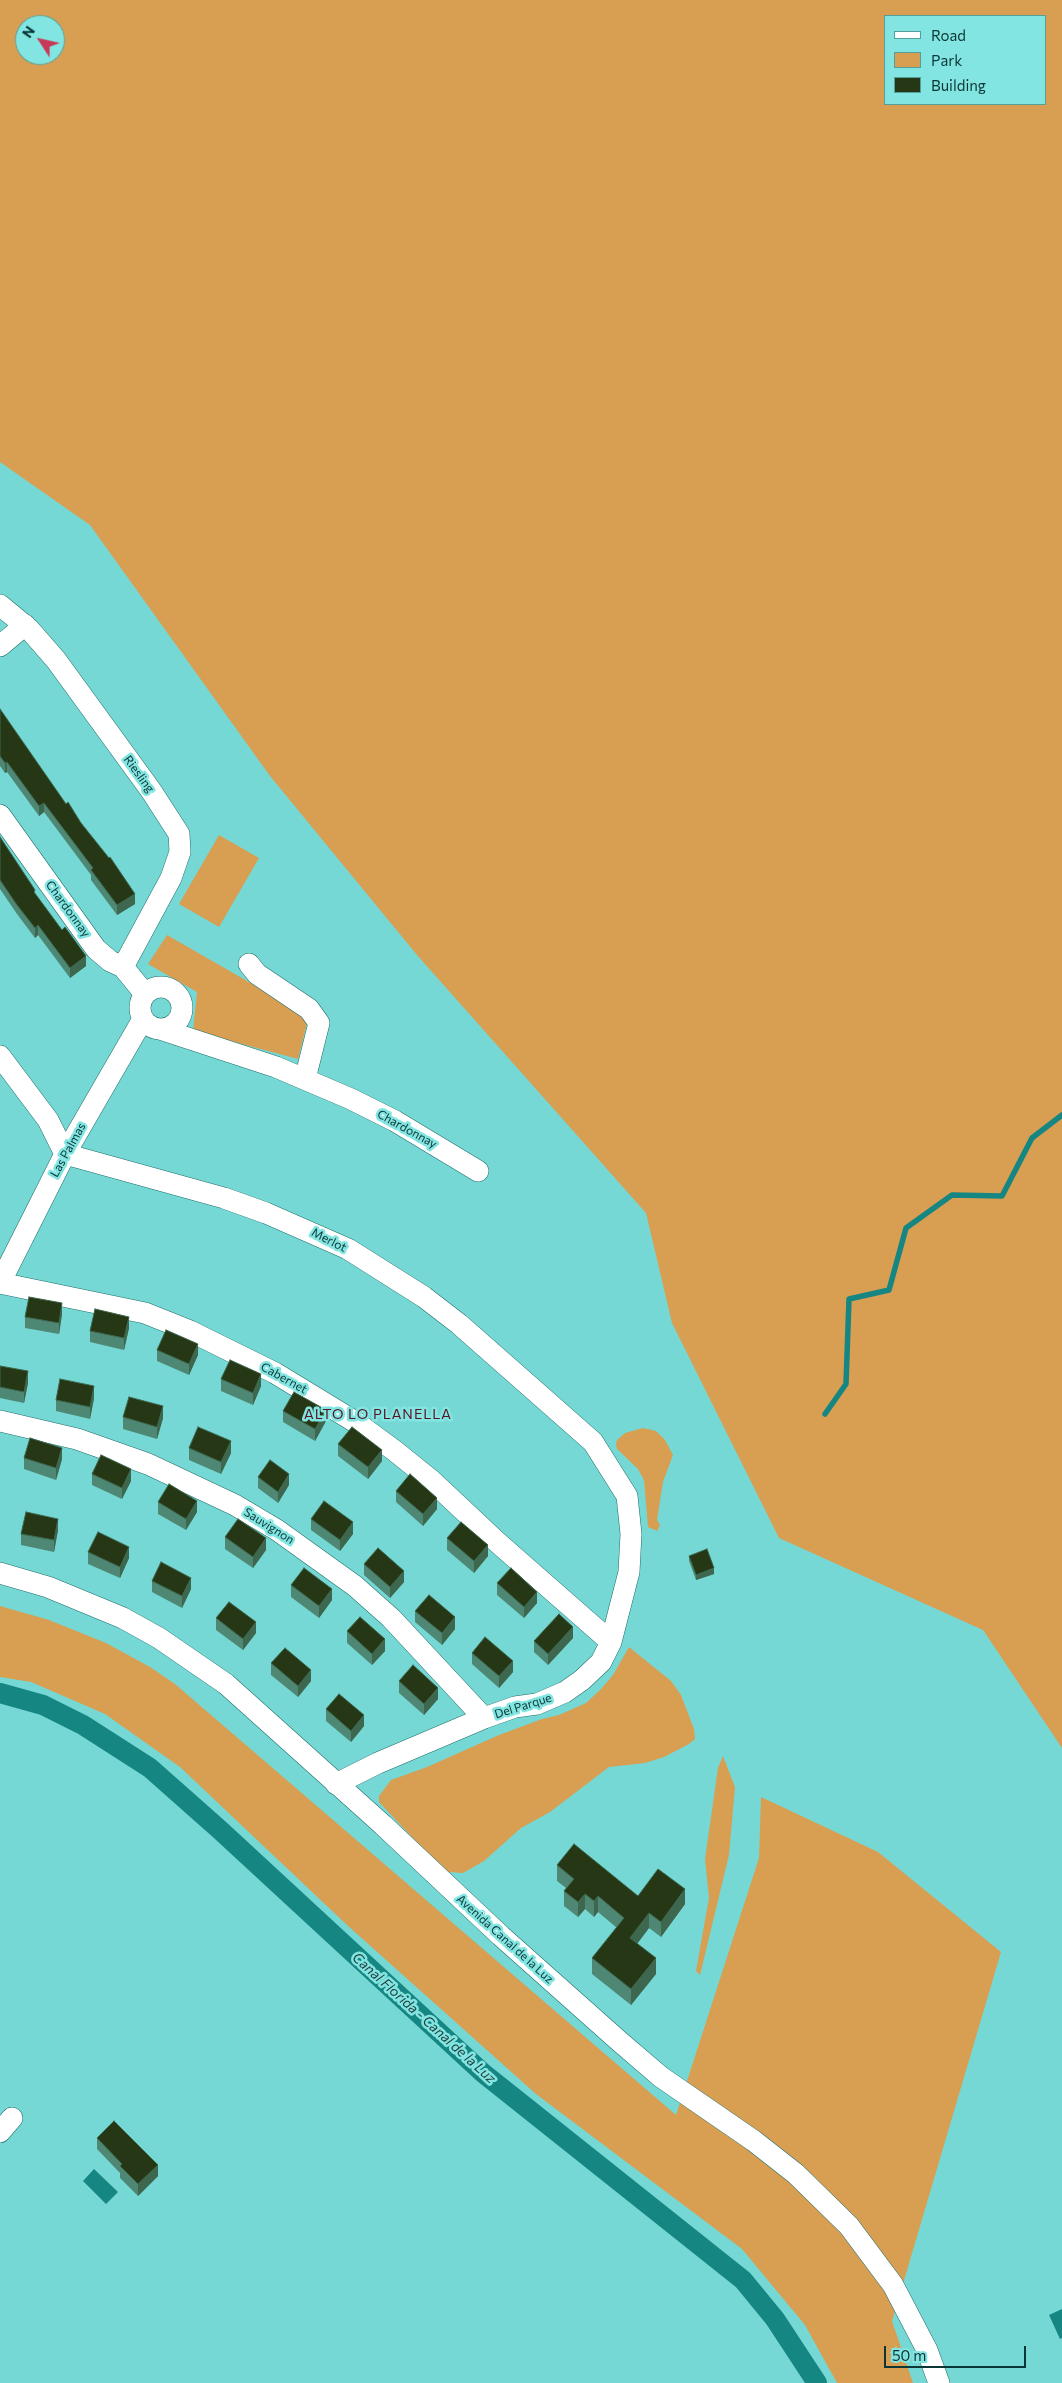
<!DOCTYPE html>
<style>
body{margin:0}
#map{position:relative;width:1062px;height:2383px;overflow:hidden;background:#76d8d4;font-family:Commissioner,sans-serif}
canvas{display:block}
.legend{position:absolute;left:884px;top:15px;width:162px;height:90px;box-sizing:border-box;background:#83e5e1;border:1px solid #539f9c;margin:0;padding:6px 9px;list-style:none;font-size:15px;color:#0a3635}
.legend li{display:flex;align-items:center;gap:10px;height:25px}
.legend b{width:25px;border:1px solid #539f9c}
.north{position:absolute;left:15px;top:15px;width:50px;height:50px;box-sizing:border-box;background:#83e5e1;border:1px solid #539f9c;border-radius:50%;rotate:305deg;font-size:14px;font-weight:700;line-height:20px;text-align:center;color:#0a3635}
.north::after{content:'';display:block;margin:auto;width:18px;height:22px;background:#c83859;clip-path:polygon(50% 0,100% 100%,50% 72%,0 100%)}
.scale{position:absolute;left:884px;top:2346px;width:142px;height:22px;box-sizing:border-box;border:2px solid #0a3635;border-top:0;padding-left:6px;font-size:15px;line-height:18px;white-space:nowrap;color:#0a3635;-webkit-text-stroke:4px #83e5e1;paint-order:stroke}
</style>
<div id="map">
<canvas width="1062" height="2383"></canvas>
<ul class="legend">
<li><b style="height:6px;background:#fff"></b>Road</li>
<li><b style="height:14px;background:#d89e52"></b>Park</li>
<li><b style="height:14px;background:#253714"></b>Building</li>
</ul>
<div class="north">N</div>
<div class="scale">50 m</div>
</div>
<script>
const c = document.querySelector('canvas').getContext('2d');
c.lineJoin = 'round';
function fill(path, color) { c.fillStyle = color; c.fill(path, 'evenodd'); }
const poly = rows => new Path2D(rows.map(r => 'M' + r).join(''));
function trace(path, color, width, dash) { c.strokeStyle = color; c.lineWidth = width; c.lineCap = dash ? 'butt' : 'round'; c.setLineDash(dash || []); c.stroke(path); }
function drawText(font, color, halo, rows, align = 'center') {
  c.font = font + ' Commissioner,sans-serif'; c.lineWidth = 5; c.setLineDash([]); c.textBaseline = 'middle'; c.strokeStyle = halo; c.fillStyle = color; for (const [text, x, y, turn = 0] of rows) {
    c.save(); c.translate(x, y); c.rotate((+turn || 0) * Math.PI / 180); c.textAlign = isNaN(turn) ? turn : align; if (halo) c.strokeText(text, 0, 0); c.fillText(text, 0, 0); c.restore();
  }
}
const green = poly([
 [0,0,1062,0,1062,1748,983,1630,779,1538,672,1323,646,1213,417,955,270,776,90,525,0,462],
 [1046,16,1046,104,886,104,886,16],
 [25,25,55,25,55,55,25,55],
 [219,835,259,858,219,927,179,904],
 [167,935,294,1008,307,1023,298,1059,193,1031,197,992,148,964],
 [643,1428,656,1431,665,1440,673,1455,663,1482,657,1520,660,1525,657,1531,648,1527,644,1480,638,1469,617,1449,616,1445,617,1440,625,1433],
 [0,1606,49,1620,106,1643,150,1667,175,1684,676,2115,759,1858,761,1797,878,1852,1001,1952,892,2321,913,2383,837,2383,805,2325,742,2249,536,2094,347,1925,180,1767,105,1714,31,1682,0,1677],
 [629,1647,671,1681,681,1695,694,1729,695,1739,689,1744,664,1757,645,1763,609,1767,550,1812,521,1828,484,1861,463,1873,448,1872,441,1868,379,1802,379,1796,391,1780,427,1767,499,1735,542,1719,559,1715,586,1703,601,1689,613,1675],
 [723,1756,735,1787,729,1855,700,1975,696,1971,709,1898,705,1859,718,1768]
]);
const water = poly([
 [94,2169,118,2192,106,2204,83,2181],
 [1062,2309,1062,2338,1060,2339,1049,2315]
]);
const stream = poly([
 [825,1414,846,1384,849,1299,889,1290,906,1228,952,1195,1002,1196,1032,1138,1062,1115]
]);
const canal = poly([
 [0,1693,43,1705,83,1725,150,1768,220,1830,483,2073,743,2280,775,2319,817,2383]
]);
const street = poly([
 [0,605,29,629,56,660,152,792,179,834,180,852,171,878,123,967],
 [0,646,25,625],
 [0,815,96,949,110,961,123,967,145,994],
 [249,964,257,974,309,1009,319,1023,305,1079],
 '140 1008a21 21 0 1 1 42 0a21 21 0 1 1-42 0Z',
 [160,1029,276,1067,351,1099,395,1121,478,1171],
 [0,1056,48,1120,65,1154,224,1198,266,1213,348,1249,424,1297,459,1324,593,1442,627,1496,631,1534,629,1572,611,1642,601,1662,582,1680,565,1692,537,1704,515,1707,484,1718,378,1763,336,1784],
 [0,1283,145,1313,190,1331,275,1373,357,1423,395,1451,431,1480,497,1542,611,1642],
 [0,1283,65,1154,143,1019],
 [0,1421,77,1439,148,1464,235,1505,277,1530,355,1586,391,1618,484,1718],
 [0,1573,48,1587,123,1618,159,1638,226,1684,383,1825,501,1936,619,2041,661,2077,754,2141,796,2174,849,2226,893,2285,927,2350,939,2383],
 [0,2132,12,2118]
]);
const wall = poly([
 [0,709,135,904,117,915,91,880,91,875,44,812,39,816,7,772,5,773,0,766],
 [0,837,35,894,86,966,70,978,38,935,35,938,17,914,0,889],
 [62,1314,59,1334,25,1328,25,1317],
 [129,1328,124,1350,90,1342,90,1331],
 [157,1350,198,1355,189,1375,157,1361],
 [0,1366,28,1383,24,1403,0,1398],
 [221,1379,261,1386,253,1405,221,1391],
 [94,1398,90,1419,56,1411,56,1400],
 [283,1411,326,1421,315,1441,283,1422],
 [123,1417,163,1418,157,1439,123,1429],
 [338,1444,382,1461,368,1479,338,1456],
 [189,1448,231,1453,221,1474,189,1460],
 [24,1458,62,1459,56,1480,24,1469],
 [92,1474,131,1481,122,1499,92,1485],
 [258,1477,289,1485,278,1503,258,1488],
 [396,1491,437,1509,423,1526,396,1502],
 [158,1502,197,1512,186,1530,158,1514],
 [311,1519,353,1534,340,1551,311,1530],
 [58,1530,54,1552,21,1545,21,1534],
 [225,1537,266,1550,253,1568,225,1549],
 [447,1538,488,1556,474,1573,447,1550],
 [88,1552,129,1558,120,1578,88,1564],
 [689,1556,714,1574,696,1580,689,1561],
 [364,1564,404,1582,390,1598,364,1575],
 [152,1581,191,1589,182,1608,152,1592],
 [497,1583,537,1603,524,1618,497,1595],
 [291,1585,332,1600,319,1618,291,1597],
 [415,1611,455,1629,442,1645,415,1622],
 [216,1618,256,1633,243,1650,216,1630],
 [347,1631,385,1651,372,1665,347,1643],
 [573,1638,548,1665,534,1652,534,1641],
 [472,1653,513,1672,499,1688,472,1664],
 [271,1663,311,1681,298,1697,271,1675],
 [399,1681,438,1699,424,1715,399,1693],
 [326,1709,364,1726,351,1742,326,1721],
 [557,1865,638,1896,685,1904,661,1937,649,1928,637,1944,656,1974,631,2005,592,1974,592,1958,617,1928,598,1912,594,1917,585,1909,578,1917,564,1906,564,1891,566,1888,557,1881],
 [97,2138,158,2176,138,2196,120,2178,120,2173,97,2149]
]);
const shadedWall = poly([
 [7,762,7,772,5,773,5,763],
 [44,803,44,812,39,816,39,806],
 [135,894,135,904,117,915,117,905],
 [38,925,38,935,35,938,35,928],
 [86,956,86,966,70,978,70,968],
 [62,1303,62,1314,59,1334,59,1323],
 [129,1317,129,1328,124,1350,124,1338],
 [198,1344,198,1355,189,1375,189,1364],
 [28,1371,28,1383,24,1403,24,1392],
 [261,1374,261,1386,253,1405,253,1393],
 [94,1386,94,1398,90,1419,90,1407],
 [163,1406,163,1418,157,1439,157,1427],
 [326,1410,326,1421,315,1441,315,1429],
 [231,1441,231,1453,221,1474,221,1462],
 [62,1448,62,1459,56,1480,56,1468],
 [382,1450,382,1461,368,1479,368,1467],
 [131,1469,131,1481,122,1499,122,1488],
 [289,1474,289,1485,278,1503,278,1492],
 [437,1498,437,1509,423,1526,423,1514],
 [197,1501,197,1512,186,1530,186,1519],
 [58,1519,58,1530,54,1552,54,1540],
 [353,1522,353,1534,340,1551,340,1540],
 [266,1538,266,1550,253,1568,253,1557],
 [488,1545,488,1556,474,1573,474,1561],
 [129,1547,129,1558,120,1578,120,1567],
 [714,1568,714,1574,696,1580,696,1575],
 [404,1571,404,1582,390,1598,390,1587],
 [191,1578,191,1589,182,1608,182,1596],
 [332,1589,332,1600,319,1618,319,1606],
 [537,1592,537,1603,524,1618,524,1607],
 [455,1617,455,1629,442,1645,442,1633],
 [256,1622,256,1633,243,1650,243,1639],
 [573,1627,573,1638,548,1665,548,1654],
 [385,1639,385,1651,372,1665,372,1654],
 [513,1661,513,1672,499,1688,499,1676],
 [311,1670,311,1681,298,1697,298,1686],
 [438,1688,438,1699,424,1715,424,1704],
 [364,1715,364,1726,351,1742,351,1731],
 [685,1889,685,1904,661,1937,661,1922],
 [585,1894,585,1909,578,1917,578,1902],
 [598,1896,598,1912,594,1917,594,1901],
 [649,1913,649,1928,630,1953,630,1938],
 [656,1958,656,1974,631,2005,631,1989],
 [158,2165,158,2176,138,2196,138,2184]
]);
const building = poly([
 [0,709,66,804,68,802,81,823,109,858,110,857,135,894,117,905,91,870,93,868,44,803,39,806,7,762,5,763,0,756,0,709],
 [0,837,35,890,34,892,62,930,65,927,86,956,70,968,38,925,35,928,17,905,0,880,0,837],
 [29,1297,62,1303,59,1323,25,1317,29,1297],
 [95,1309,129,1317,124,1338,90,1331,95,1309],
 [166,1330,198,1344,189,1364,157,1350,166,1330],
 [230,1360,261,1374,253,1393,221,1379,230,1360],
 [0,1366,28,1371,24,1392,0,1387,0,1366],
 [60,1379,94,1386,90,1407,56,1400,60,1379],
 [294,1392,326,1410,315,1429,283,1411,294,1392],
 [129,1397,163,1406,157,1427,123,1417,129,1397],
 [198,1427,231,1441,221,1462,189,1448,198,1427],
 [352,1427,382,1450,368,1467,338,1444,352,1427],
 [30,1438,62,1448,56,1468,24,1458,30,1438],
 [101,1455,131,1469,122,1488,92,1474,101,1455],
 [270,1460,289,1474,278,1492,258,1477,270,1460],
 [410,1474,437,1498,423,1514,396,1491,410,1474],
 [169,1484,197,1501,186,1519,158,1502,169,1484],
 [324,1501,353,1522,340,1540,311,1519,324,1501],
 [26,1512,58,1519,54,1540,21,1534,26,1512],
 [238,1519,266,1538,253,1557,225,1537,238,1519],
 [461,1522,488,1545,474,1561,447,1538,461,1522],
 [98,1532,129,1547,120,1567,88,1552,98,1532],
 [378,1548,404,1571,390,1587,364,1564,378,1548],
 [707,1549,714,1568,696,1575,689,1556,707,1549],
 [161,1562,191,1578,182,1596,152,1581,161,1562],
 [304,1568,332,1589,319,1606,291,1585,304,1568],
 [511,1568,537,1592,524,1607,497,1583,511,1568],
 [429,1595,455,1617,442,1633,415,1611,429,1595],
 [229,1602,256,1622,243,1639,216,1618,229,1602],
 [559,1614,573,1627,548,1654,534,1641,559,1614],
 [360,1617,385,1639,372,1654,347,1631,360,1617],
 [485,1637,513,1661,499,1676,472,1653,485,1637],
 [285,1648,311,1670,298,1686,271,1663,285,1648],
 [413,1665,438,1688,424,1704,399,1681,413,1665],
 [339,1694,364,1715,351,1731,326,1709,339,1694],
 [574,1844,638,1896,658,1869,685,1889,661,1922,649,1913,630,1938,656,1958,631,1989,592,1958,624,1918,598,1896,594,1901,585,1894,578,1902,564,1891,574,1879,557,1865,574,1844],
 [114,2121,158,2165,138,2184,120,2166,122,2164,97,2138,114,2121]
]);
const streetNames = [
 ["Riesling",139,774,54],
 ["Chardonnay",68,909,54],
 ["Chardonnay",407,1129,29],
 ["Las Palmas",68,1150,-61],
 ["Merlot",329,1240,27],
 ["Cabernet",284,1378,29],
 ["Sauvignon",269,1526,32],
 ["Del Parque",523,1706,-17],
 ["Avenida Canal de la Luz",505,1939,42]
];
const neighbourhoodNames = [
 ["ALTO LO PLANELLA",378,1414]
];
const waterNames = [
 ["Canal Florida - Canal de la Luz",424,2018,42]
];
fill(green, '#d89e52');
fill(water, '#168683');
trace(stream, '#168683', 5.5);
trace(canal, '#168683', 20);
trace(street, '#1e6e6b', 22);
trace(street, '#fff', 21);
fill(wall, '#4e8874');
fill(shadedWall, '#3d674e');
fill(building, '#253714');
trace(building, '#3d674e', 1);
drawText('12px', '#0a3635', '#83e5e1', streetNames);
c.letterSpacing = '1px';
drawText('14px', '#581323', '#83e5e1', neighbourhoodNames);
c.letterSpacing = '0px';
drawText('italic 14px', '#1f3e3d', '#83e5e1', waterNames);
</script>
